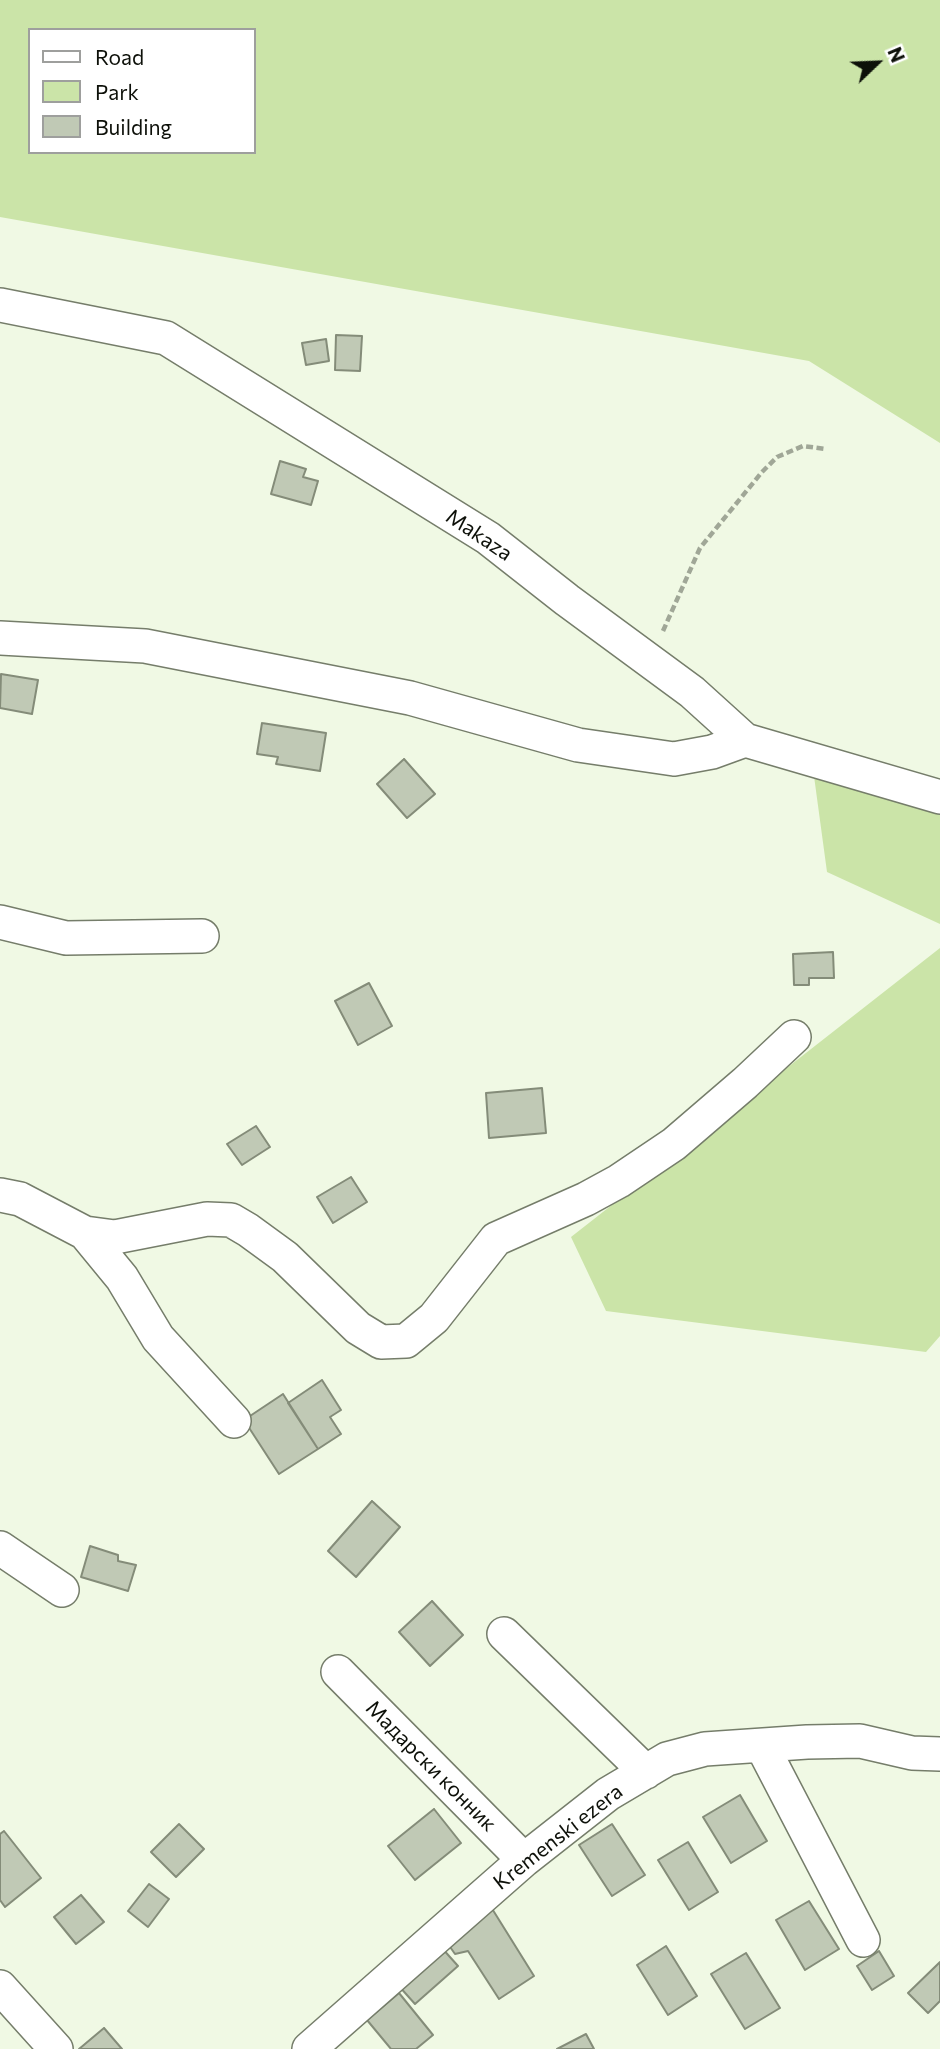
<!DOCTYPE html>
<meta charset="utf-8">
<style>
body{margin:0}
#map{position:relative;width:940px;height:2049px;overflow:hidden;background:#f0f9e4;font-family:Commissioner,sans-serif}
canvas{display:block}
.legend{position:absolute;left:28px;top:28px;width:228px;height:126px;box-sizing:border-box;background:#fff;border:2px solid #9e9f9d;margin:0;padding:9px 12px;list-style:none;font-size:21px;color:#0d1009}
.legend li{display:flex;align-items:center;gap:14px;height:35px}
.legend b{width:35px;border:2px solid #9e9f9d}
.north{position:absolute;left:842px;top:28px;width:70px;height:70px;-webkit-text-stroke:5px #fff;paint-order:stroke;rotate:67deg;font-size:19px;font-weight:700;line-height:28px;text-align:center;color:#0d1009}
.north::after{content:'';display:block;margin:auto;width:24px;height:32px;background:#0d1009;clip-path:polygon(50% 0,100% 100%,50% 72%,0 100%)}
</style>
<div id="map">
<canvas width="940" height="2049"></canvas>
<ul class="legend">
<li><b style="height:9px;background:#fff"></b>Road</li>
<li><b style="height:19px;background:#cbe4a8"></b>Park</li>
<li><b style="height:19px;background:#c0c9b5"></b>Building</li>
</ul>
<div class="north">N</div>
</div>
<script>
const c = document.querySelector('canvas').getContext('2d');
c.lineJoin = 'round';
function fill(path, color) { c.fillStyle = color; c.fill(path, 'evenodd'); }
const poly = rows => new Path2D(rows.map(r => 'M' + r).join(''));
function trace(path, color, width, dash) { c.strokeStyle = color; c.lineWidth = width; c.lineCap = dash ? 'butt' : 'round'; c.setLineDash(dash || []); c.stroke(path); }
function drawText(font, color, halo, rows, align = 'center') {
  c.font = font + ' Commissioner,sans-serif'; c.lineWidth = 5; c.setLineDash([]); c.textBaseline = 'middle'; c.strokeStyle = halo; c.fillStyle = color; for (const [text, x, y, turn = 0] of rows) {
    c.save(); c.translate(x, y); c.rotate((+turn || 0) * Math.PI / 180); c.textAlign = isNaN(turn) ? turn : align; if (halo) c.strokeText(text, 0, 0); c.fillText(text, 0, 0); c.restore();
  }
}
const green = poly([
 [0,0,940,0,940,443,809,361,0,217],
 [30,30,254,30,254,152,30,152],
 [811,754,940,802,940,924,827,872],
 [940,948,940,1336,926,1352,606,1311,571,1237]
]);
const building = poly([
 [336,335,362,336,360,371,335,370,336,335],
 [326,339,329,361,306,365,302,343,326,339],
 [280,461,306,469,303,477,318,481,311,505,271,494,280,461],
 [1,674,38,680,32,714,0,708,1,674],
 [262,723,326,733,320,771,276,764,278,757,257,754,262,723],
 [404,759,435,794,407,818,377,784,404,759],
 [833,952,834,978,809,978,809,985,794,985,793,954,833,952],
 [369,983,392,1026,358,1045,335,1001,369,983],
 [542,1088,546,1133,489,1138,486,1093,542,1088],
 [256,1126,270,1147,242,1165,227,1144,256,1126],
 [351,1177,367,1202,333,1223,317,1197,351,1177],
 [322,1380,341,1410,330,1417,341,1434,318,1449,288,1403,322,1380],
 [283,1394,318,1449,279,1474,244,1420,283,1394],
 [372,1501,400,1527,356,1577,328,1551,372,1501],
 [90,1546,118,1555,118,1561,136,1565,128,1591,81,1577,90,1546],
 [432,1601,463,1635,430,1666,399,1632,432,1601],
 [740,1795,767,1841,731,1863,703,1817,740,1795],
 [434,1809,461,1843,415,1880,388,1846,434,1809],
 [179,1824,204,1849,176,1877,151,1852,179,1824],
 [612,1824,645,1875,612,1896,579,1845,612,1824],
 [4,1831,41,1878,5,1907,0,1900,0,1834,4,1831],
 [688,1842,718,1892,689,1910,658,1860,688,1842],
 [149,1884,169,1899,148,1927,128,1911,149,1884],
 [81,1895,104,1922,76,1944,54,1917,81,1895],
 [809,1901,839,1949,805,1970,776,1920,809,1901],
 [491,1907,534,1976,499,1999,468,1951,455,1954,448,1944,491,1907],
 [666,1946,697,1996,668,2015,637,1965,666,1946],
 [441,1947,458,1966,415,2004,398,1985,441,1947],
 [879,1951,894,1976,872,1990,857,1966,879,1951],
 [746,1953,780,2008,745,2029,711,1974,746,1953],
 [940,1962,940,2001,928,2013,908,1993,940,1962],
 [399,1993,433,2035,416,2049,391,2049,367,2020,399,1993],
 [104,2028,122,2049,79,2049,104,2028],
 [586,2034,594,2049,557,2049,586,2034]
]);
const path = poly([
 [663,631,700,548,762,472,777,457,803,446,826,449]
]);
const minor = poly([
 [0,305,166,338,488,538,567,600,692,692,745,740,940,797],
 [0,638,145,646,410,698,578,745,674,759,712,752,745,740],
 [0,922,66,938,202,936],
 [0,1195,20,1199,85,1233,122,1278,158,1338,234,1421],
 [85,1233,115,1237,207,1219,231,1220,248,1230,285,1257,358,1328,381,1342,406,1341,434,1318,496,1239,586,1199,619,1181,674,1144,745,1083,794,1037],
 [0,1548,62,1590],
 [504,1634,646,1772],
 [338,1672,524,1860],
 [762,1746,863,1940],
 [0,1987,56,2049],
 [309,2049,524,1860,608,1794,667,1759,705,1749,807,1742,860,1741,912,1753,940,1754]
]);
const streetNames = [
 ["Makaza",479,535,34],
 ["Мадарски конник",431,1766,45],
 ["Kremenski ezera",558,1837,-38]
];
fill(green, '#cbe4a8');
fill(building, '#c0c9b5');
trace(building, '#848c79', 2);
trace(minor, '#757d6a', 36);
trace(path, '#a0a797', 4.5, [7, 3.5]);
trace(minor, '#fff', 33);
drawText('21px', '#0d1009', '#fff', streetNames);
</script>
